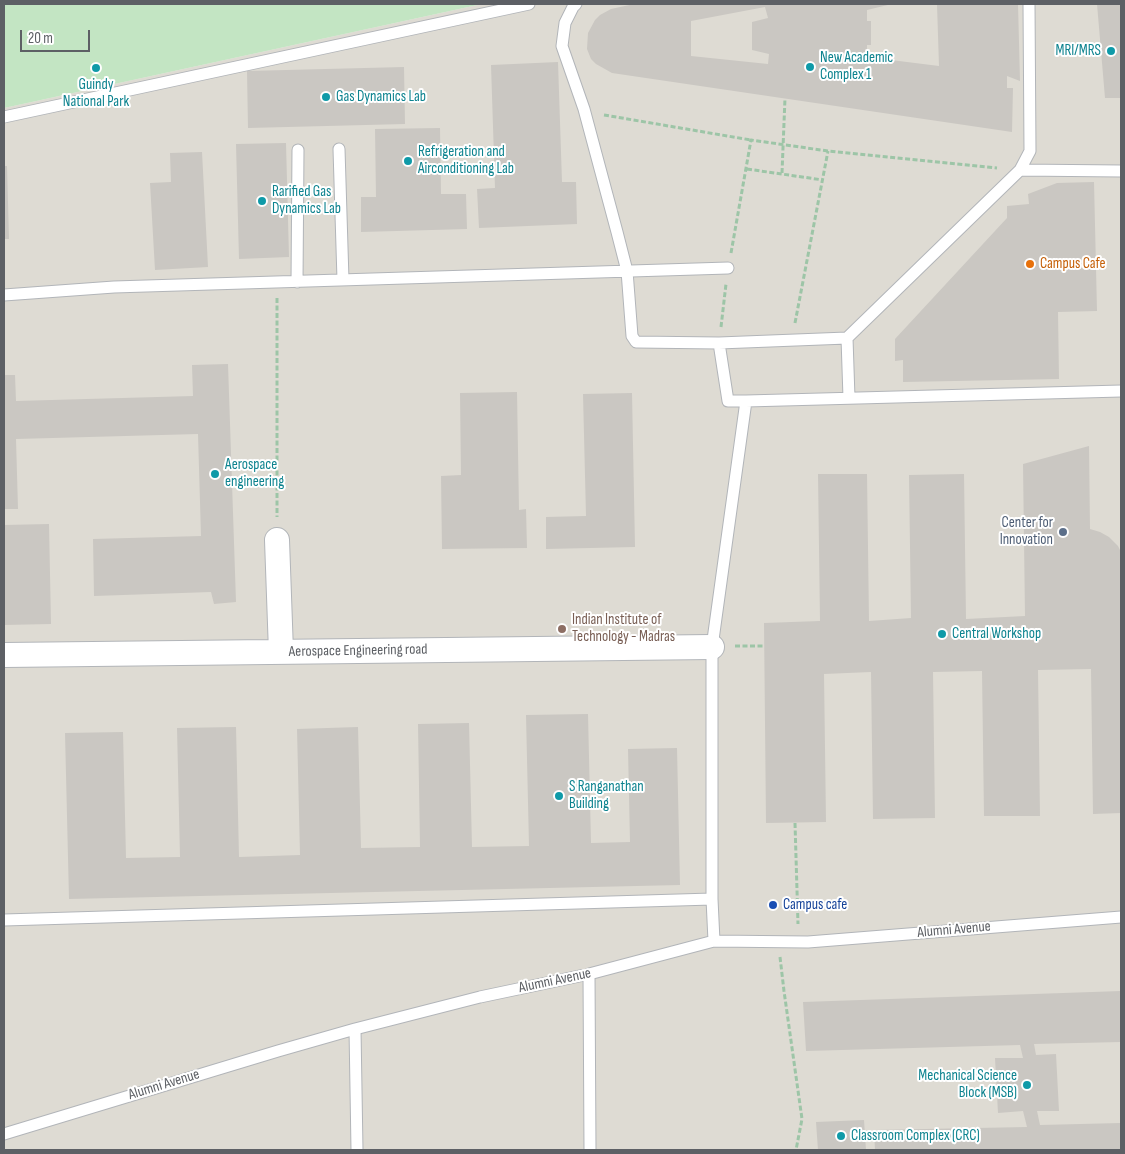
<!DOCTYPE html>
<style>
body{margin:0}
#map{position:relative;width:1125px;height:1154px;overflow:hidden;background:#eeece5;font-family:"Sofia Sans Condensed",sans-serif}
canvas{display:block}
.frame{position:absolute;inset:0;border:5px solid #5d6065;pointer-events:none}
.scale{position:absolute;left:20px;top:30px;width:70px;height:22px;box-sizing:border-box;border:2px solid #5d6065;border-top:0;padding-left:6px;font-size:15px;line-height:18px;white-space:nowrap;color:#5d6065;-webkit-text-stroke:4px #fff;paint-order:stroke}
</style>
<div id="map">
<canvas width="1125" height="1154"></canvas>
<div class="frame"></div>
<div class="scale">20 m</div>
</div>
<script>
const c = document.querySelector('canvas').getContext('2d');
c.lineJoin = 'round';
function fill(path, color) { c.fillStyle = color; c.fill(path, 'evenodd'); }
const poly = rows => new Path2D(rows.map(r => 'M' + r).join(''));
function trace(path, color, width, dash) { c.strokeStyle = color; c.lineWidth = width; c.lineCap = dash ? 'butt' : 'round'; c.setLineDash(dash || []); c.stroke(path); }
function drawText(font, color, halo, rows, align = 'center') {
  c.font = font + ' "Sofia Sans Condensed",sans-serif'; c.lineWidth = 4; c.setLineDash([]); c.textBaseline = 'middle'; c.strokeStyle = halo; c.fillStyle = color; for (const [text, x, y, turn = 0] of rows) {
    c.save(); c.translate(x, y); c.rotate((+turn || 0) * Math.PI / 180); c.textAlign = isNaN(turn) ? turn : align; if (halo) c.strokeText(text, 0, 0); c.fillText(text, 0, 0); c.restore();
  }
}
const education = poly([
 [482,4,1121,4,1121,1150,4,1150,4,108]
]);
const green = poly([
 [4,4,482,4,4,108]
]);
const building = poly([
 [634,4,892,4,867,10,867,21,871,21,871,45,867,45,867,57,939,66,937,4,1018,4,1020,81,1007,76,1007,88,1013,88,1012,132,612,73,596,64,591,59,587,49,588,33,595,20,600,15,611,9],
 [765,7,768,18,752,22,752,50,769,54,768,64,691,56,691,21],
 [1097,4,1121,4,1121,98,1105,98],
 [558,62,562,182,576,182,577,224,479,228,477,189,495,188,491,65],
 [404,67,405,124,248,128,247,71],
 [440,128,441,194,466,194,467,229,361,232,361,197,376,197,375,129],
 [286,143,289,257,239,259,236,144],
 [202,152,208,267,155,270,150,183,171,182,170,153],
 [4,166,7,166,9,239,4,239],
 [1094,182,1097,311,1058,312,1059,379,903,382,903,360,895,361,895,339,1007,218,1007,206,1029,204,1028,194,1057,183],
 [228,364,236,602,214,604,211,592,94,596,93,539,201,536,198,434,16,439,18,509,4,509,4,375,15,375,16,401,193,396,192,365],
 [517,392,519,510,526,509,527,548,442,549,441,476,461,475,460,393],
 [632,393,635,547,546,549,546,517,586,516,583,394],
 [1089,446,1090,529,1100,532,1109,537,1118,546,1121,552,1121,597,1120,599,1121,599,1121,813,1093,814,1091,669,1038,670,1040,816,984,816,982,671,933,672,935,818,873,819,871,672,824,674,826,822,766,823,764,623,820,621,818,474,867,474,869,621,911,618,909,475,964,474,966,619,1025,616,1023,464],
 [49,524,51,624,4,625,4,525],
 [588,714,591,843,630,842,628,749,677,748,680,885,69,899,65,733,123,732,126,858,180,857,177,728,236,727,239,857,300,855,297,729,358,727,361,848,420,847,418,724,469,723,472,847,529,846,526,715],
 [1121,991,1121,1042,1034,1044,1036,1055,1056,1054,1059,1111,1037,1111,1040,1125,1121,1123,1121,1150,875,1150,874,1130,1027,1127,1023,1111,998,1113,995,1058,1023,1058,1020,1045,806,1051,803,1002],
 [864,1120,866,1150,818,1150,816,1122]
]);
const path = poly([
 [604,115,751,140],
 [747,169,823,180],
 [731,253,751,140,828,151,997,168],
 [277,298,277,517],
 [795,323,828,151],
 [721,327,726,284],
 [735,646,764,646],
 [795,823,798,924],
 [780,957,784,991,802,1119,796,1150]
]);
const lane = poly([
 [576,4,573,7,565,23,562,46,584,109,617,232,627,271,632,336,636,342,719,343,847,338,1020,170,1030,151,1029,4],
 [4,117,529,4],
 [339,149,343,280],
 [1020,170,1121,171],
 [297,282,298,150],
 [4,295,114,287,728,268],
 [847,338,849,398],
 [746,401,1121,391],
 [4,920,712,899],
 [714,941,712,899,712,647,746,401,728,401,719,343],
 [589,974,590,1150],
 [355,1029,357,1150],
 [4,1134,278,1051,355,1029,480,997,589,974,714,941,808,942,1121,917]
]);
const street = poly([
 [277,540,281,652],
 [4,655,712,647]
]);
const pathBridge = poly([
 [782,173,785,98]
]);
const markers = [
 [1111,51,5,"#0f9aa8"],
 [810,67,5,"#0f9aa8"],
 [96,68,5,"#0f9aa8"],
 [326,97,5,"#0f9aa8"],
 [408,161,5,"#0f9aa8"],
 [262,201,5,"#0f9aa8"],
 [1030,264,5,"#e8710a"],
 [215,474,5,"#0f9aa8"],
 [1063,532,5,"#5c6f8a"],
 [562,629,5,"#8d6e63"],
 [942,634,5,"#0f9aa8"],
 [559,796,5,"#0f9aa8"],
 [773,905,5,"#1a4fb4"],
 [1027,1085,5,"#0f9aa8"],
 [841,1136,5,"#0f9aa8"]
];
const cultureNames = [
 ["MRI/MRS",1101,51,"right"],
 ["New Academic",820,58],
 ["Complex 1",820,75],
 ["Guindy",96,85,"center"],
 ["National Park",96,102,"center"],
 ["Gas Dynamics Lab",336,97],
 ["Refrigeration and",418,152],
 ["Airconditioning Lab",418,169],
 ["Rarified Gas",272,192],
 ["Dynamics Lab",272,209],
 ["Aerospace",225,465],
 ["engineering",225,482],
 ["Central Workshop",952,634],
 ["S Ranganathan",569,787],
 ["Building",569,804],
 ["Mechanical Science",1017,1076,"right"],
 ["Block (MSB)",1017,1093,"right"],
 ["Classroom Complex (CRC)",851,1136]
];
const foodNames = [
 ["Campus Cafe",1040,264]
];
const serviceNames = [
 ["Center for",1053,523],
 ["Innovation",1053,540]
];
const educationNames = [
 ["Indian Institute of",572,620],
 ["Technology - Madras",572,637]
];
const streetNames = [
 ["Aerospace Engineering road",358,651,-1],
 ["Alumni Avenue",954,930,-5],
 ["Alumni Avenue",555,981,-12],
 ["Alumni Avenue",164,1085,-17]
];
const transitNames = [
 ["Campus cafe",783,905]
];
fill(education, '#dedbd3');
fill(green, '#c3e5c3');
fill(building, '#cac7c2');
trace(lane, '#b2b5b9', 13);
trace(street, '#b2b5b9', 26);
trace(path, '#9dc5a7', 3, [5, 2.5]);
trace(lane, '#fff', 11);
trace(street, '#fff', 24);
trace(pathBridge, '#9dc5a7', 3, [5, 2.5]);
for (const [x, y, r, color] of markers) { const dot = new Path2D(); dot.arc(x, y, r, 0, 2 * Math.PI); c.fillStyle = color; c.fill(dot); trace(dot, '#fff', 2); }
drawText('15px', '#0d838f', '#fff', cultureNames, 'left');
drawText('15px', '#c56008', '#fff', foodNames, 'left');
drawText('15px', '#4e5e75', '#fff', serviceNames, 'right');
drawText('15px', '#785e54', '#fff', educationNames, 'left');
drawText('15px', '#5d6065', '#fff', streetNames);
drawText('15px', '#164399', '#fff', transitNames, 'left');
</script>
